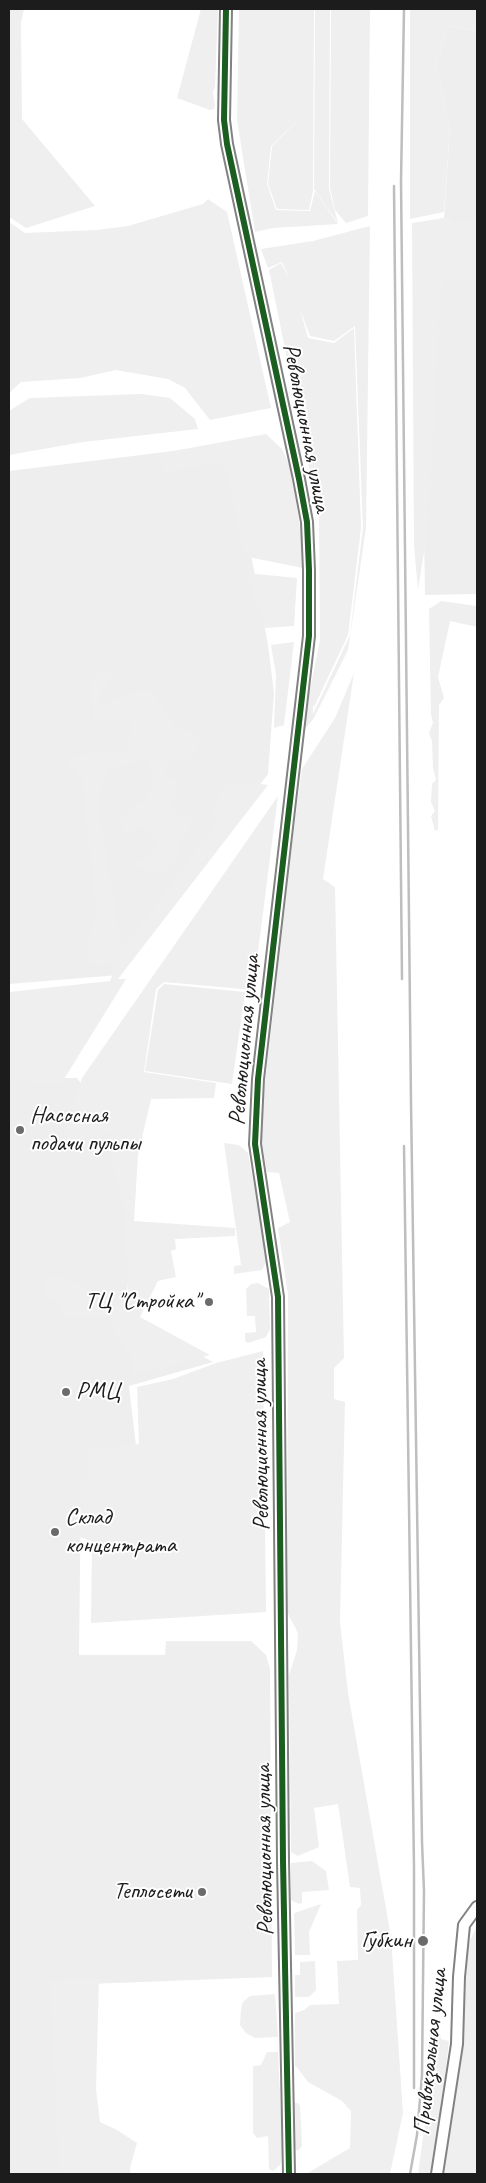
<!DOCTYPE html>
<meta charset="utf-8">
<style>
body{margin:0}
#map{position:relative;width:486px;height:2183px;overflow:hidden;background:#fff;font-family:Caveat,sans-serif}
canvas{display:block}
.frame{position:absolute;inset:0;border:10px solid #1c1c1c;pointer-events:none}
</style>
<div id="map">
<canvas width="486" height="2183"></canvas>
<div class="frame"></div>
</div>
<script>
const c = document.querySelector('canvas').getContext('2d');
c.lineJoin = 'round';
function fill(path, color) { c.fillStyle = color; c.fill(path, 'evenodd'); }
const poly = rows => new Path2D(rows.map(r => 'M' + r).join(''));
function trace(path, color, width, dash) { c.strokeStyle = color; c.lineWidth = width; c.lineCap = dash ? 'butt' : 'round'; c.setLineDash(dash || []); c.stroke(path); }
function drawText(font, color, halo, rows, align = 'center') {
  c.font = font + ' Caveat,sans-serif'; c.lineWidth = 4; c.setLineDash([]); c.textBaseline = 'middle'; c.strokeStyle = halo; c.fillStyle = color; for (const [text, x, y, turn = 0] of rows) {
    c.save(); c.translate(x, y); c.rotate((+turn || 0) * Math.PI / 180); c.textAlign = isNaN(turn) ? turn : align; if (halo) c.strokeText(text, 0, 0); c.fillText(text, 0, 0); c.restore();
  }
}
const built = poly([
 [448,26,477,31,477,222,452,222,444,218,450,127,436,66],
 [477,245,477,594,425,595,420,278],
 [223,445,233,458,268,645,274,693,268,774,119,975,9,984,9,471],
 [164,984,245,992,232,1084,145,1071,158,990],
 [53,1078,77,1078,135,1155,126,1314,213,1362,129,1386,136,1446,89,1484,81,1484,79,1655,165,1655,166,1641,251,1641,266,1655,270,1669,272,1977,62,1985,68,2174,9,2174,9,1079]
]);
const green = poly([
 [9,9,24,9,21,23,22,119,95,206,26,228,9,217],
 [201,9,218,9,215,87,213,92,215,105,214,109,210,110,177,98],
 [239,9,314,9,313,191,309,210,277,209,268,184,272,146,305,113,271,146,267,184,276,210,310,211,315,191,338,224,273,228,255,232,237,120],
 [315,9,330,9,329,189,338,223,314,189],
 [331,9,370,9,368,216,346,223,335,210,330,188],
 [410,9,477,9,477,31,448,26,436,66,450,127,444,212,410,219],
 [208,199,227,212,271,408,210,420,185,388,168,379,116,370,80,378,21,382,9,393,9,222,25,233,97,230,128,226,203,204],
 [444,218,452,222,477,222,477,280,445,280,441,285,428,527,418,590,414,546,412,223],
 [370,226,366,528,348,650,314,718,301,734,320,640,319,516,269,270,281,263,289,278,282,262,268,268,261,249,313,241],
 [300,309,310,336,334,341,355,326,363,527,350,635,313,714,313,704,314,707,348,635,361,528,354,328,334,343,308,338],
 [141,394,170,398,195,419,198,429,83,442,9,455,9,411,30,398],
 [266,434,282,449,290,467,302,539,303,568,243,556,227,470,218,462,163,473,157,454],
 [246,573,297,578,294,626,265,628],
 [441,601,477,606,477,627,450,621,438,677,444,698,439,705,438,830,435,831,431,816,435,811,431,802,432,784,436,780,433,767,432,741,429,733,433,723,431,714,429,609],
 [294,642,284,725,274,728,276,675,271,645],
 [109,669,115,676,102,689,99,699,104,705,131,691,152,690,174,725,192,731,202,741,193,758,169,759,163,778,178,780,176,796,170,807,176,814,192,818,188,832,178,848,177,863,165,871,148,873,134,864,149,855,158,845,148,831,140,827,125,834,118,822,126,811,137,805,149,794,154,780,150,772,150,759,141,760,134,768,129,761,123,767,109,766,97,799,121,943,127,943,216,823,212,809,219,793,228,784,247,782,268,785,118,979,126,979,61,1084,9,1080,9,992,110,981,116,967,112,963,103,967,85,960,88,954,90,932,97,916,81,776,70,766,70,760,86,753,129,754,131,719,93,718,90,687,93,677],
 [354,673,323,879,335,887,344,1358,334,1368,334,1399,345,1402,340,1622,348,1693,391,1937,403,2113,390,2174,306,2174,350,2148,351,2111,342,2101,308,2082,295,2065,295,2013,304,2010,310,2005,339,2004,337,1961,358,1960,357,1910,361,1905,360,1888,350,1887,338,1804,314,1808,319,1847,298,1856,291,1852,289,1675,297,1650,298,1633,287,1612,288,1295,278,1228,290,1222,279,1173,267,1172,261,1140,263,1102,292,842,302,769,335,718],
 [278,796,253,990,164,982,156,989,144,1072,216,1083,214,1098,151,1099,138,1155,134,1221,235,1228,235,1236,175,1239,176,1249,171,1251,176,1277,158,1281,140,1317,210,1355,131,1375,133,1361,114,1333,110,1317,62,1317,61,1301,45,1299,46,1277,68,1278,129,1310,124,1207,114,1171,111,1132,61,1142,82,1078],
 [224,1143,239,1145,248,1153,267,1260,262,1270,234,1274,234,1266,241,1265],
 [258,1283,269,1289,270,1329,266,1337,248,1343,245,1341,245,1333,256,1332,255,1316,247,1316,246,1289,251,1284],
 [263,1351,266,1612,91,1623,92,1541,80,1537,79,1483,87,1480,88,1449,139,1444,137,1387,173,1379,216,1363],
 [312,1861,326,1871,329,1890,302,1892,302,1903,299,1904,291,1900,291,1863],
 [321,1904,309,1932,310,1955,295,1955,294,1913],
 [477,1926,477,2174,444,2174,463,2041,468,1944],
 [315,1961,316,1990,309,1997,295,1997,295,1975,300,1975,300,1962],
 [99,1978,96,2089,100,2122,117,2130,137,2143,130,2168,131,2174,59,2174,50,1980],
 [275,1994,278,2037,255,2038,246,2033,240,2025,241,2009,243,2002,250,1996],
 [429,2034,440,2034,441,2039,449,2041,434,2174,418,2174,428,2101],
 [267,2052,278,2052,283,2157,280,2165,273,2171,269,2169,268,2136,257,2138,253,2133,253,2066,261,2065],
 [294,2103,298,2103,300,2106,302,2146,298,2151,294,2148,292,2106]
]);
const minor = poly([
 [226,9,224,120,227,144,299,479,307,522,309,570,309,636,258,1079,255,1144,278,1297,283,1861,289,2174],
 [437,2174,457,2044,459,1977,464,1925,477,1907]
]);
const rail = poly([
 [404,9,401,182,411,1102,422,1842,424,1891,422,2075,417,2135,410,2174],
 [394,186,402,979],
 [404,1146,414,1867,414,2088]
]);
const cycleway = poly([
 [226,9,224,120,227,144,299,479,307,522,309,570,309,636,258,1079,255,1144,278,1297,283,1861,289,2174]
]);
const markers = [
 [20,1130,5,"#6b6b6b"],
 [209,1302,5,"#6b6b6b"],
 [66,1392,5,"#6b6b6b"],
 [55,1532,5,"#6b6b6b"],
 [202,1892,5,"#6b6b6b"],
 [423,1941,6,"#6b6b6b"]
];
const streetNames = [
 ["Революционная улица",306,428,79],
 ["Революционная улица",245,1040,-85],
 ["Революционная улица",261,1445,-91],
 ["Революционная улица",265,1850,-91],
 ["Привокзальная улица",431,2052,-84]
];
const poiNames = [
 ["Насосная",30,1116],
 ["подачи пульпы",30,1144],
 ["ТЦ \"Стройка\"",199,1302,"right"],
 ["РМЦ",76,1392],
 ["Склад",65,1518],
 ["концентрата",65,1546],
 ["Теплосети",192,1892,"right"],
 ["Губкин",412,1941,"right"]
];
fill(built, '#eee');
fill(green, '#efefef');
trace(minor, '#828282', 14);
trace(minor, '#fff', 10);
trace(rail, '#bebebe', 2.5);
trace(cycleway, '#1b5e20', 6);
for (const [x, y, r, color] of markers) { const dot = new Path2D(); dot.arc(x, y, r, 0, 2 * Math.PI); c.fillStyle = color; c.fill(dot); trace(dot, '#fff', 2); }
drawText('24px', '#1c1c1c', '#fff', streetNames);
drawText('24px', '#1c1c1c', '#fff', poiNames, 'left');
</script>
